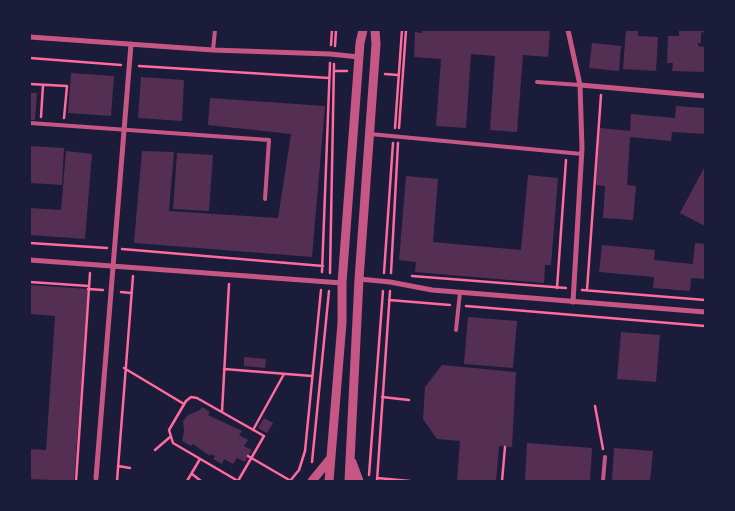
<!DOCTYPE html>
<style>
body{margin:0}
#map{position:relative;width:735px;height:511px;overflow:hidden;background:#1b1b3a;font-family:Montserrat,sans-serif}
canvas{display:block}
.frame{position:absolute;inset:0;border:31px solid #1b1b3a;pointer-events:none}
</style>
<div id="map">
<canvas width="735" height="511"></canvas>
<div class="frame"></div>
</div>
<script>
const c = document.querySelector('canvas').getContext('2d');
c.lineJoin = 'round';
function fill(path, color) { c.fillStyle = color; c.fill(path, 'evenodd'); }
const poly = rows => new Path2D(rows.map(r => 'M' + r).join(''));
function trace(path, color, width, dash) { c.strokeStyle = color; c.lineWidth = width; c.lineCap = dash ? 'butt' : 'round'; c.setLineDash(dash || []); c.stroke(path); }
const building = poly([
 [422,30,550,30,548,57,523,55,517,132,490,130,495,56,471,54,466,128,436,126,441,59,414,57,415,32,422,33],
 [626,30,638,30,638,36,658,37,656,71,623,69],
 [679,30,705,30,705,33,701,32,701,43,698,43,698,46,705,47,705,72,672,71,673,63,667,63,668,36,679,36],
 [592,43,621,46,619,71,589,68],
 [71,73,114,76,111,116,68,113],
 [141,77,184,80,182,121,138,118],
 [30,93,37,93,35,120,30,120],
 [210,98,325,106,312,257,134,243,142,151,174,152,169,211,278,218,291,134,208,125],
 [676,106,705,108,705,134,672,132,671,141,630,137,627,185,636,186,633,220,603,218,605,186,596,185,600,128,630,131,631,114,675,118],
 [30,146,64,148,62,185,30,183],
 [66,151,92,154,85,239,30,235,30,208,61,210],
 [177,153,213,155,209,211,173,209],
 [705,166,705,226,680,213],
 [528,175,558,178,551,265,545,265,544,283,415,272,416,262,399,260,406,176,438,179,433,242,521,250],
 [695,243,705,244,705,279,691,278,690,291,653,288,654,277,599,272,602,245,655,250,654,260,693,264],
 [30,285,88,289,74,481,30,479,30,449,46,450,55,316,30,314],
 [468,317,517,321,513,368,464,364],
 [621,332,660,335,656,382,617,379],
 [244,357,266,359,265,368,244,366],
 [442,365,516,372,512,447,499,446,496,481,457,481,460,441,437,439,423,419,425,387],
 [202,407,210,412,208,415,242,431,239,435,248,440,244,446,252,450,245,462,237,458,233,464,224,459,222,464,213,459,215,456,211,454,210,456,193,444,191,446,182,441,184,432,183,421,188,415,200,410],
 [264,418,273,423,267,433,258,428],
 [527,443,592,448,590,481,525,481],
 [614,448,653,451,650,481,612,481]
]);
const path = poly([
 [331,45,332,30],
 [335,46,336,30],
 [30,58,121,65],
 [139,66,329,78],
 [334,71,347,71],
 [385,74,398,75],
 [30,84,67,86,64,118],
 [41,117,43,85],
 [395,128,402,30],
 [399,128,406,30],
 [30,243,107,248],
 [122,249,323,266],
 [322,272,330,63],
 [330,273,334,64],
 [384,273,393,143],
 [391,273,398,143],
 [412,276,566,288],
 [30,282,89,286],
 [557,288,566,160],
 [88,289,103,290],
 [582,290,705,300],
 [587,290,601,95],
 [121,292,131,293],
 [389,300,450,305],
 [466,306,705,326],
 [124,368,184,404],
 [224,369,312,376],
 [191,397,197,398,264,436,238,481,173,443,169,430,186,401,191,397],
 [382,397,409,400],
 [595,406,603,449],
 [222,412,229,284],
 [253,430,284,374],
 [155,450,170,437],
 [248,456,291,481],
 [312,462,329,291],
 [118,466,130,468],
 [192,474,201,481],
 [369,475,383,291],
 [377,478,410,481],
 [76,481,90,273],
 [117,481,133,276],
 [187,481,200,459],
 [290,481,299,470,305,451,321,290],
 [377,481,390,291],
 [502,481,505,447]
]);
const service = poly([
 [213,50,215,30],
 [537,82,580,85],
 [30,123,269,140,265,199],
 [370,134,582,154],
 [456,330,460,292],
 [603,481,605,457]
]);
const minor = poly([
 [568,30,580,85,582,148,573,302],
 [30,37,213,50,330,54,359,57],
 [580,85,705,96],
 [30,260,342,283],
 [359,279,390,282,432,290,705,312],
 [96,478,131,44]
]);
const tertiary = poly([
 [352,462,359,481],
 [312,481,330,459],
 [329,481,342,323,342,283,360,43,363,30],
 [349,481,359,279,376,44,375,30]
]);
fill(building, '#542f53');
trace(path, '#ff6b9d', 2.5);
trace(service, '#c65784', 4);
trace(minor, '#c65784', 5);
trace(tertiary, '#c65784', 9);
</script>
